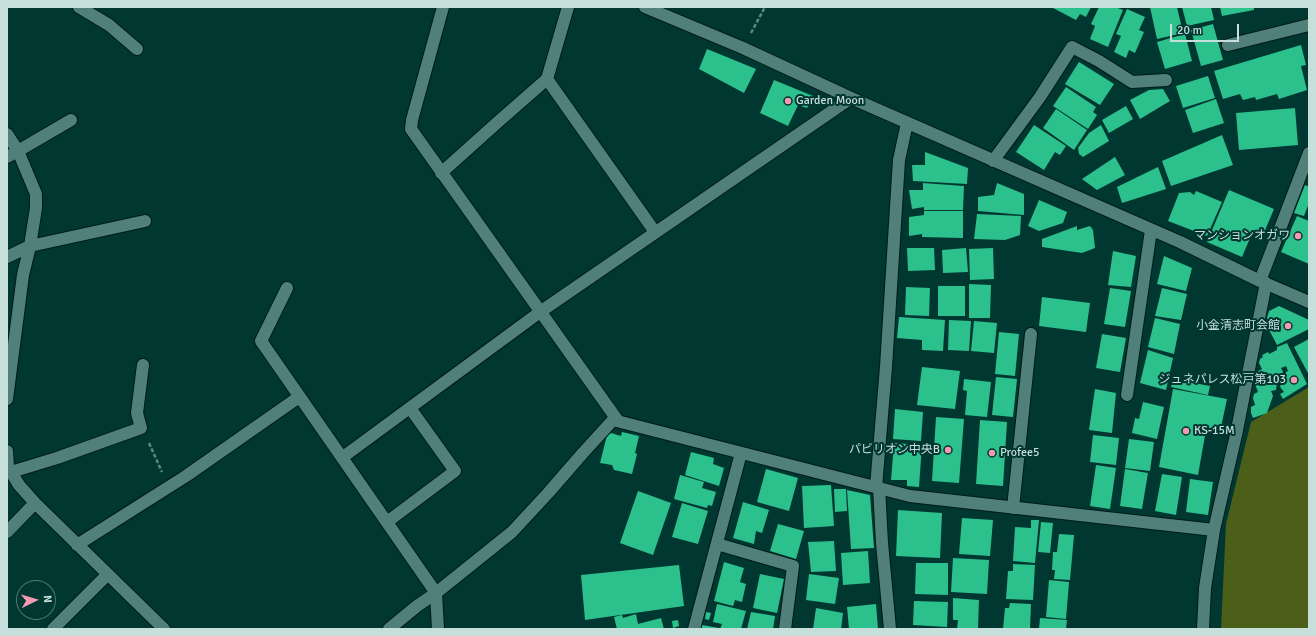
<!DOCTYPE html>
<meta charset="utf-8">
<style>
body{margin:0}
#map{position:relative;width:1316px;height:636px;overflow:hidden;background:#003731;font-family:Signika,sans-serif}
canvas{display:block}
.frame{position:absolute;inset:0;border:8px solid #c6dfdb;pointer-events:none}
.north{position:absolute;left:16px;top:580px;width:40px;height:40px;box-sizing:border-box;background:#003731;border:1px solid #4f7a75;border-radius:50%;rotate:85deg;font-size:11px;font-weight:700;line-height:16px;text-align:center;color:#c6dfdb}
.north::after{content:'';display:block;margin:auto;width:14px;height:18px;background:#f29aaf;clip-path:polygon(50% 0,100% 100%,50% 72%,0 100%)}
.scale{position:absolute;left:1170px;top:24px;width:69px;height:18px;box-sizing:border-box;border:2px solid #c6dfdb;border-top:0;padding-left:5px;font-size:12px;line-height:14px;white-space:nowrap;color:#c6dfdb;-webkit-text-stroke:3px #003731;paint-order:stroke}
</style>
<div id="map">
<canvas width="1316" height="636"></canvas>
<div class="frame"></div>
<div class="north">N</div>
<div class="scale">20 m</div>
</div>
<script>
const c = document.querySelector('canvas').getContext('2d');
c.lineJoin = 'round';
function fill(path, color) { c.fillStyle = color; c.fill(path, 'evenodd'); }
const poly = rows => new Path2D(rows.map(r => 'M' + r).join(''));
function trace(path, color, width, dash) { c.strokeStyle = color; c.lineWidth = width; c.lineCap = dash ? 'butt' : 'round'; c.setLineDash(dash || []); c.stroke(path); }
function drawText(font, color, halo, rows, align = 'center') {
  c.font = font + ' Signika,"Noto Sans JP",sans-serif'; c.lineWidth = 4; c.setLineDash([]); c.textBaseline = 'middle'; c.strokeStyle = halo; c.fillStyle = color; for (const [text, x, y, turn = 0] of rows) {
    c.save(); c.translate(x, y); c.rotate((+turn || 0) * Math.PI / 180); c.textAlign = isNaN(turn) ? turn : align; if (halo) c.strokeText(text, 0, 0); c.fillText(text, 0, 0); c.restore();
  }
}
const green = poly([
 [1309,387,1309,629,1221,629,1226,524,1251,422]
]);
const building = poly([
 [1054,7,1091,7,1086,17,1080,14,1076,20,1053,8],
 [1099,7,1115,7,1123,10,1108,47,1090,39,1095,26,1091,24],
 [1150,7,1177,7,1183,33,1157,39],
 [1182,7,1211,7,1214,20,1187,26],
 [1220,7,1254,7,1254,10,1222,16],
 [1127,9,1145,17,1139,30,1144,32,1135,53,1129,50,1126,58,1114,52,1121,36,1116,34],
 [1213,24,1223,60,1201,66,1191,30],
 [1185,34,1192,61,1165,69,1157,42],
 [1301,45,1306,65,1301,66,1307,90,1279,99,1277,94,1256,100,1255,97,1243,100,1240,94,1223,99,1214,71],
 [707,49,756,69,744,93,699,69],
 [1079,62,1114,84,1100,105,1065,84],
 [1208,76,1215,98,1183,108,1176,86],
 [774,80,813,96,807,108,798,105,788,126,760,113],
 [1066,87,1096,107,1093,112,1097,115,1088,129,1053,106],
 [1163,89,1170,101,1140,119,1130,100,1149,90],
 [1216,99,1224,123,1193,133,1185,110],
 [1126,106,1133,119,1109,133,1102,120],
 [1295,108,1298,145,1239,150,1236,113],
 [1056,109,1087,130,1074,150,1043,128],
 [1034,125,1066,146,1060,155,1055,152,1044,170,1016,152],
 [1101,125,1109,141,1083,157,1079,154,1078,148,1089,133],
 [1222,135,1233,165,1171,186,1162,161],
 [925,152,968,168,967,184,913,181,912,165,925,165],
 [1115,157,1125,175,1097,190,1082,179],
 [1158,167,1166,189,1122,203,1117,187],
 [923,183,964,186,963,210,924,210,924,207,912,209,909,190,923,190],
 [997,183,1024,194,1024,215,978,211,978,197,994,195],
 [1305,185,1309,187,1309,203,1304,216,1294,213],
 [1229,190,1274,209,1263,235,1253,231,1242,257,1207,242],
 [1196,191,1222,202,1207,236,1168,221,1179,193,1190,192,1194,195],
 [1039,200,1067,212,1063,223,1039,231,1028,226],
 [924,211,963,211,963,238,922,237,922,234,909,236,909,217,924,215],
 [977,214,1021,216,1020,235,1005,240,974,239],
 [1297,216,1309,221,1309,264,1281,252],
 [1077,226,1077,230,1090,226,1093,230,1095,248,1082,253,1042,247,1042,239],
 [907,248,934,248,935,270,908,271],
 [966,248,968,272,943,273,942,250],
 [993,248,994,279,970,280,969,249],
 [1113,251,1136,256,1131,287,1108,285],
 [1164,256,1192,268,1186,291,1157,284],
 [969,284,991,285,990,318,969,318],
 [938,286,965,286,965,316,938,316],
 [906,287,930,288,929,316,905,315],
 [1110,288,1131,291,1125,327,1104,324],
 [1162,288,1187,294,1181,320,1155,316],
 [1042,297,1090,303,1086,332,1039,326],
 [1279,306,1309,320,1309,329,1277,345,1266,324,1270,323,1267,318,1269,311],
 [899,317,945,320,943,351,922,350,922,340,897,338],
 [1155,318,1180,324,1174,354,1148,347],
 [949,320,971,321,969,351,948,350],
 [974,321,997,323,994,353,971,351],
 [999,332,1019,334,1015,376,995,374],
 [1102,334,1126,338,1120,372,1096,368],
 [1309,339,1309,375,1294,347],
 [1287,343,1307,384,1283,399,1280,394,1284,392,1280,387,1286,372,1288,371,1286,366,1281,368,1283,372,1281,377,1275,379,1277,382,1276,390,1271,391,1273,396,1267,413,1253,418,1251,413,1251,407,1255,405,1253,398,1254,394,1258,392,1255,384,1260,381,1257,372,1262,369,1259,363,1260,359,1263,357,1262,355,1268,352,1269,354,1277,350,1277,347],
 [1148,350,1173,358,1166,390,1140,383],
 [922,367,960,371,955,409,917,405],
 [996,377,1017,379,1013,417,992,415],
 [964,379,991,382,987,417,965,415,967,391,963,390],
 [1173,379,1210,386,1208,395,1171,387],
 [1095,389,1116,393,1112,433,1089,430],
 [1173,389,1227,399,1220,432,1206,430,1198,475,1159,467],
 [1143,402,1164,407,1157,439,1132,433,1135,418,1139,419],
 [895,409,923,412,921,441,893,439],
 [936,417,964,419,959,483,932,481],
 [980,420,1007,422,1003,486,976,484],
 [622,432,639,436,635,453,637,454,632,474,614,470,612,465,600,463,607,435,611,433,621,436],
 [1093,435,1119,438,1116,465,1090,462],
 [1129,439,1154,442,1150,471,1125,468],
 [894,443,922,445,919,487,907,486,907,480,891,480],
 [691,452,714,458,713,464,724,468,719,486,685,475],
 [1096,465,1116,468,1110,509,1090,506],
 [766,469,798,478,789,511,757,502],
 [1125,469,1148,473,1142,509,1120,506],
 [1162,474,1182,477,1176,515,1155,511],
 [680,475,704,482,702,488,716,492,712,506,708,505,707,508,674,499],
 [1190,479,1213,482,1208,515,1186,512],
 [831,485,834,526,804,528,802,486],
 [834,489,846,489,847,511,835,512],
 [847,490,870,495,874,548,851,549],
 [638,491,671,503,653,555,620,543],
 [743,502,769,510,762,533,756,531,754,544,733,538],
 [682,503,708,511,698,544,672,537],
 [898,510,942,513,940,558,896,556],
 [962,518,993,520,990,556,959,554],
 [1031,520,1039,520,1035,563,1013,561,1015,527,1031,528],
 [1041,522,1053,523,1050,553,1038,552],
 [778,524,804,531,796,559,770,551],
 [1059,534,1074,535,1070,580,1054,579,1055,570,1052,570,1053,552,1057,552],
 [834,541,836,571,811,572,808,542],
 [868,551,870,583,843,585,841,553],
 [953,558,989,560,987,594,951,592],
 [724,562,744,568,740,582,746,584,742,602,735,600,733,606,714,601],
 [916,563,948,563,948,595,915,594],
 [1013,564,1035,565,1033,600,1006,599,1008,571,1013,571],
 [679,565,684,606,585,620,581,575],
 [760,574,784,579,777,613,753,608],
 [809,574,839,578,835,604,806,600],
 [1049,580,1069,582,1066,619,1046,617],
 [953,598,979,600,978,629,957,629,958,620,953,620],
 [914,601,948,602,947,627,913,625],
 [1010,603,1031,604,1030,629,1003,629,1005,608,1009,608],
 [717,604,746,611,741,629,720,629,722,624,713,622],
 [876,604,878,629,849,629,847,607],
 [816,608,843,613,841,629,813,629],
 [706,612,711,613,709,620,705,619],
 [751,612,775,616,773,629,747,629],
 [636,614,638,624,661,618,664,629,617,629,614,617,622,615,623,618],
 [1040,618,1067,620,1066,629,1039,629],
 [678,620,679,626,673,628,672,621],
 [702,625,719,628,718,629,701,629]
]);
const path = poly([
 [751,33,765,7],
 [149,443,162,472]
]);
const minor = poly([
 [79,7,109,25,137,49],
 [443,7,412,120,411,129,618,421],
 [645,7,743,48,851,98,1180,242,1260,281,1309,302],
 [1228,45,1309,25],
 [547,79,655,232],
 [7,134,18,151,36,194,36,208,30,246,23,275,7,399],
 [7,157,18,151,71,120],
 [993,161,1040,97,1072,47,1099,61,1132,82,1166,80],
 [441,173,499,121,547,79,568,7],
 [7,257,30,246,145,221],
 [1260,281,1309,153],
 [287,288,261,341,436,593,438,629],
 [1127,395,1151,230],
 [7,451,8,467,19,485,35,503,164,629],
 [343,457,540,312,851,98],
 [11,472,57,458,141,428,137,413,143,365],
 [876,487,886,367,899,160,907,123],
 [879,487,882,543,890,629],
 [1013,508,1031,334],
 [387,522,455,471,410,408],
 [7,532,35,503],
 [717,544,793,566,785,629],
 [77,545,186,476,299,397],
 [53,629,108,574],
 [389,629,417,606,436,593,512,532,549,492,582,454,613,420,910,496,1214,530],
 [694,629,741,453],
 [1203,629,1205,588,1214,530,1236,435,1266,283]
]);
const markers = [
 [788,101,4,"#f29aaf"],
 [1298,236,4,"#f29aaf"],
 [1288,326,4,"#f29aaf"],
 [1294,380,4,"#f29aaf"],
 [1186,431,4,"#f29aaf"],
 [948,450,4,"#f29aaf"],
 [992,453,4,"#f29aaf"]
];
const poiNames = [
 ["Garden Moon",796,101,"left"],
 ["マンションオガワ",1290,236],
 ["小金清志町会館",1280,326],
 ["ジュネパレス松戸第103",1286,380],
 ["KS-15M",1194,431,"left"],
 ["パビリオン中央B",940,450],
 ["Profee5",1000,453,"left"]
];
fill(green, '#4b5f19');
fill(building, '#2cc08d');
trace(minor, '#021b18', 14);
trace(path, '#5d8681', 2.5, [4, 2]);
trace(minor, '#508079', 12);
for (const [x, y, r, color] of markers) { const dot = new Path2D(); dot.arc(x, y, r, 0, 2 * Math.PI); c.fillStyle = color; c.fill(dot); trace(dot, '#003731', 1.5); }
drawText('12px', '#c6dfdb', '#003731', poiNames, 'right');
</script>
